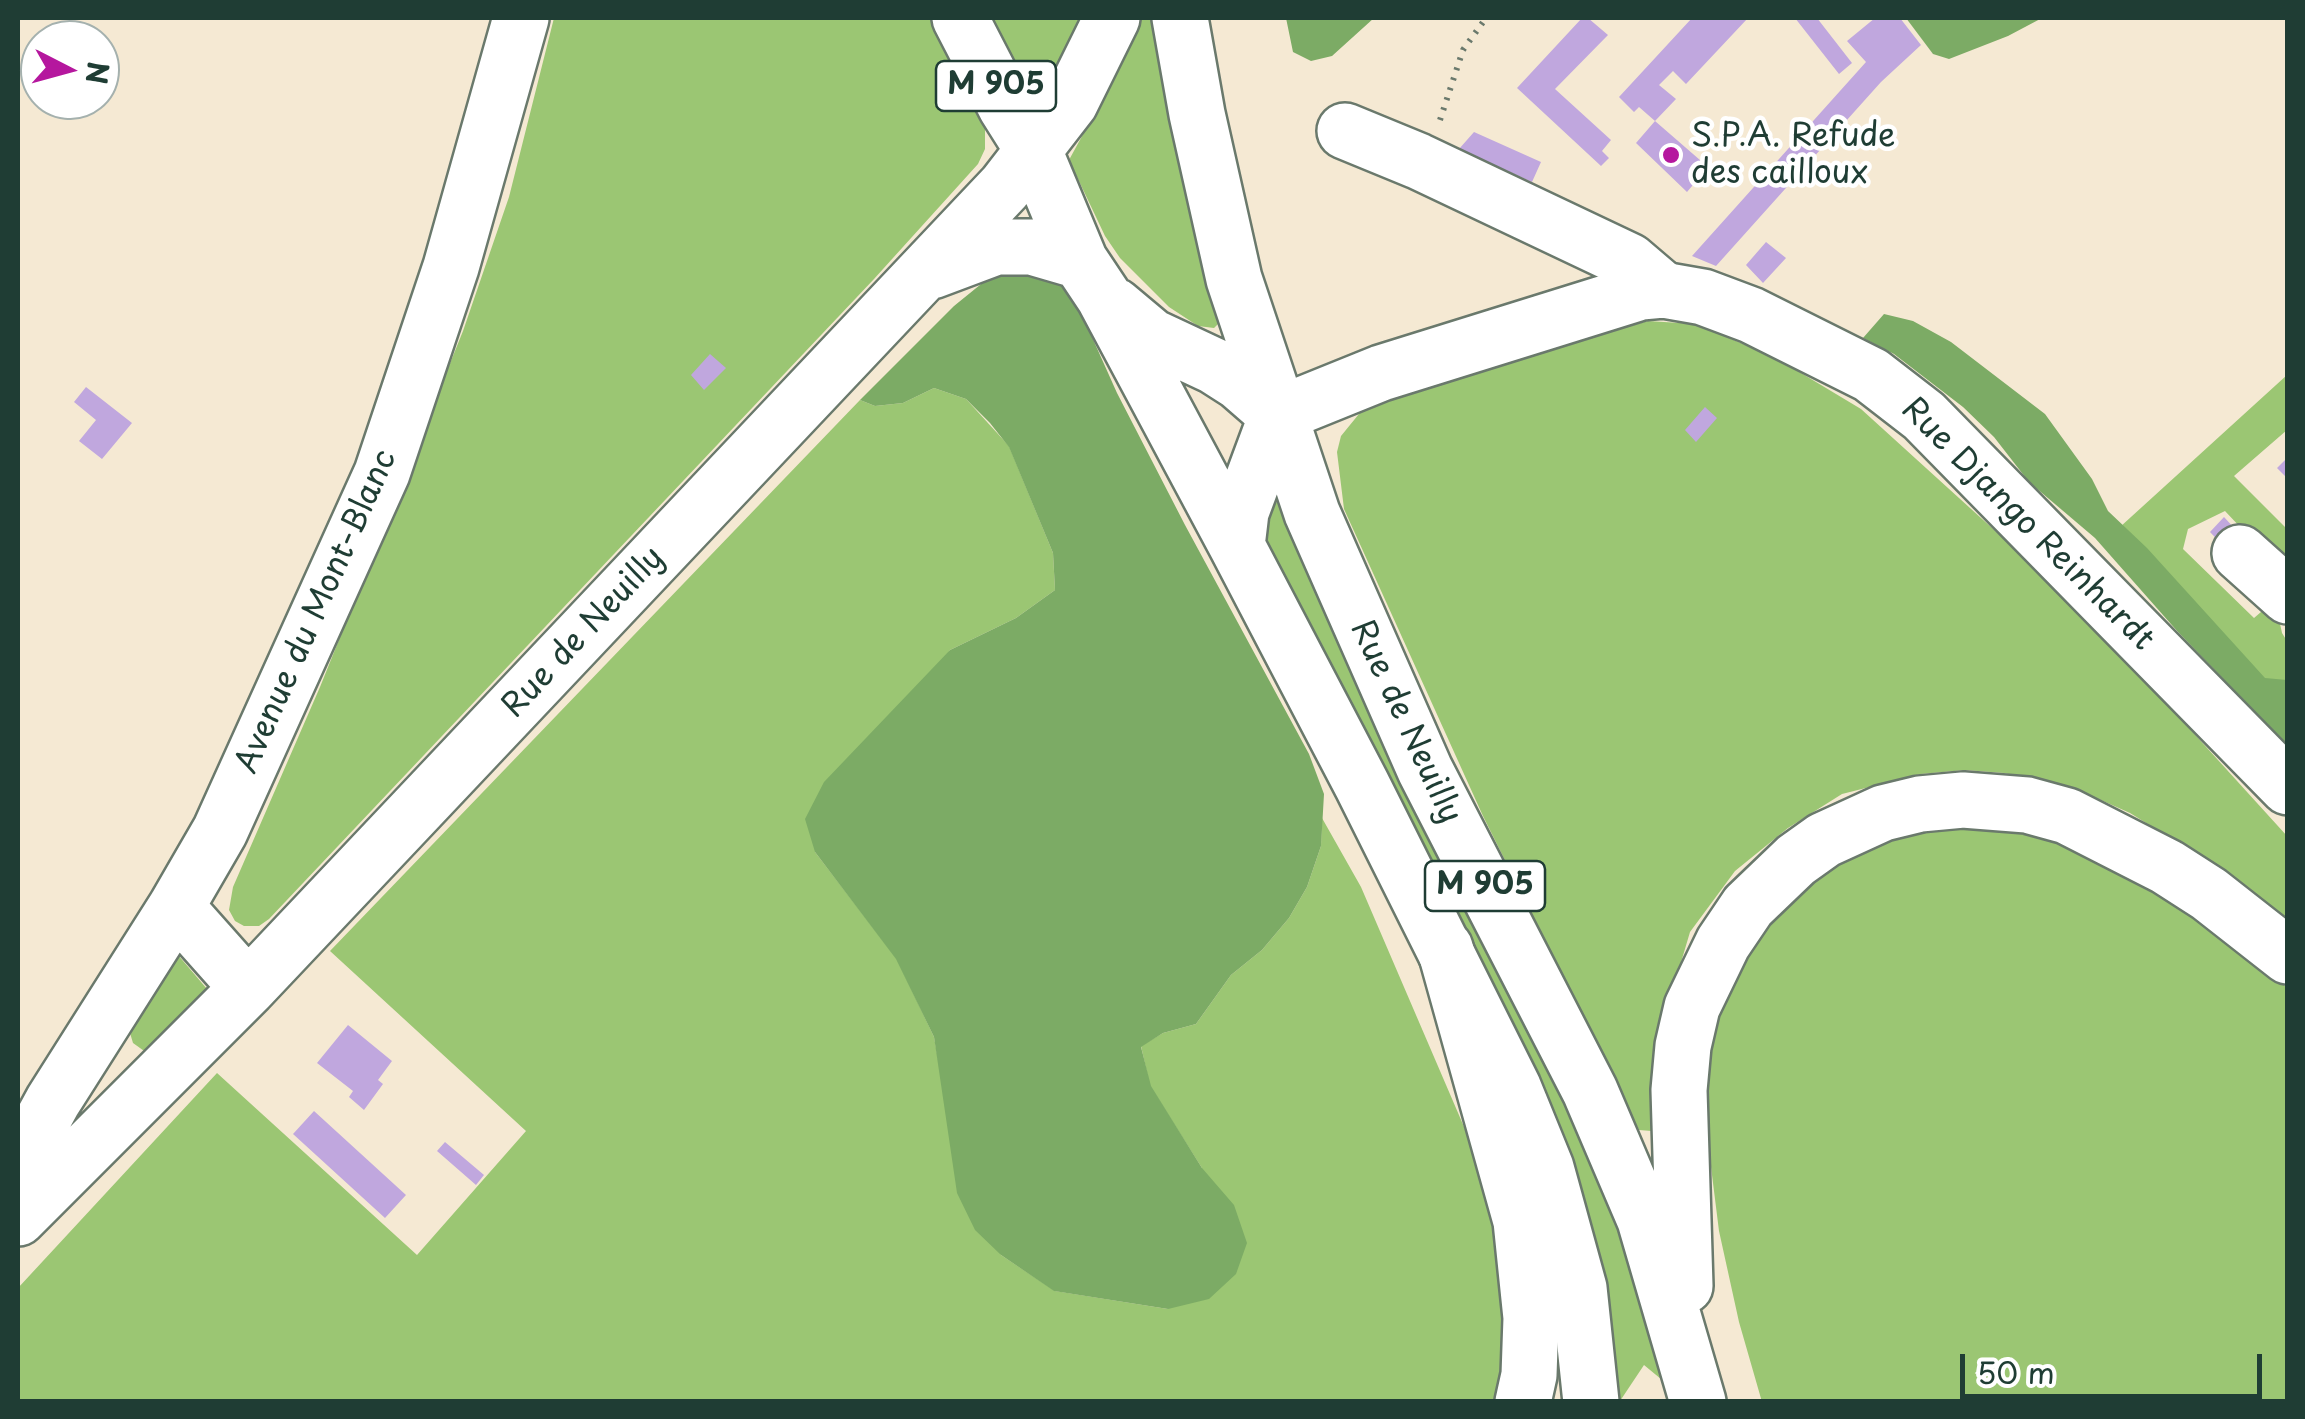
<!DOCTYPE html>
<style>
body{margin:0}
#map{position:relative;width:2305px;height:1419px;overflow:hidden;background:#f5e9d3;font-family:"Playpen Sans",sans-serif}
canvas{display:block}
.frame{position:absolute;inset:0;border:20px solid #1f3d34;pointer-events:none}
.north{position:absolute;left:20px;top:20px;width:100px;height:100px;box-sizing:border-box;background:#fff;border:2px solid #a5b1ae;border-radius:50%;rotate:96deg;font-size:28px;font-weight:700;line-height:40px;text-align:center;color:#1f3d34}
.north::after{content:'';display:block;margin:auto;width:35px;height:45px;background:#b5179e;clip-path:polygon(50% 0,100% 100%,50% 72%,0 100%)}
.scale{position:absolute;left:1960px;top:1354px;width:302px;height:45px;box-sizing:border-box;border:5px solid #1f3d34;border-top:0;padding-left:12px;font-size:30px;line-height:35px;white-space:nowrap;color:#1f3d34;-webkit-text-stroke:8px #fff;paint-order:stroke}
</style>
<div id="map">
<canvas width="2305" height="1419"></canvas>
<div class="frame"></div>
<div class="north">N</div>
<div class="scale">50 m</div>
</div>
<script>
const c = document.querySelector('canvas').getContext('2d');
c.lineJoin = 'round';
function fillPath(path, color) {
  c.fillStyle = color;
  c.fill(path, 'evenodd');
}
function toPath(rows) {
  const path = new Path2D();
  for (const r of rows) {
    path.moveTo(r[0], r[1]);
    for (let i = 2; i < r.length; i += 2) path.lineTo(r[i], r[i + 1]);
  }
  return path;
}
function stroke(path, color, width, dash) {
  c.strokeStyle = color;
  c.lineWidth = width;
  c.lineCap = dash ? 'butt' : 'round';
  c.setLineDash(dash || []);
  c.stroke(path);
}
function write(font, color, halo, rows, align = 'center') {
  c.font = font + ' "Playpen Sans",sans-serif';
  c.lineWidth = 9;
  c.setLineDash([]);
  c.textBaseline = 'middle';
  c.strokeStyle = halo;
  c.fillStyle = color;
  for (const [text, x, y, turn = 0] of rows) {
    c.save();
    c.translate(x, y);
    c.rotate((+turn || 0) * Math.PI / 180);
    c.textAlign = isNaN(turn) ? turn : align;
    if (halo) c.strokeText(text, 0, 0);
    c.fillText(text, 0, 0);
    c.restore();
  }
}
fillPath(toPath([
 [554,18,933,18,985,114,985,149,978,164,874,279,269,919,259,926,244,926,235,921,229,910,233,887,320,687,463,331,509,197],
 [988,18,1086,18,1046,94,1038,96,1025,89],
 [1139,18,1156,18,1220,322,1214,328,1198,326,1169,307,1120,258,1105,236,1069,160,1117,72],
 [1648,321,1696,324,1776,358,1861,409,2079,607,2287,836,2287,933,2193,852,2130,813,2076,789,2004,773,1965,770,1921,774,1842,794,1788,828,1735,871,1690,932,1666,1013,1652,1131,1639,1130,1483,816,1344,509,1337,452,1341,436,1363,409,1396,393],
 [2287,375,2287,430,2234,476,2287,529,2287,568,2275,564,2225,511,2188,529,2183,549,2254,618,2275,600,2282,633,2287,641,2287,714,2120,527],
 [934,388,966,399,1009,446,1053,553,1055,590,1016,618,950,650,815,852,897,959,934,1037,946,1103,1001,1255,1055,1291,1168,1309,1202,1168,1150,1086,1141,1046,1163,1033,1196,1024,1231,975,1262,950,1289,918,1307,887,1321,846,1322,818,1361,887,1483,1171,1505,1283,1503,1366,1495,1402,18,1401,18,1288,217,1073,417,1255,526,1131,330,951,860,400,875,406,903,403],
 [1280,500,1503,965,1634,1254,1667,1384,1644,1365,1620,1401,1615,1356,1589,1236,1260,531,1264,511],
 [1965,818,2074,840,2218,927,2287,988,2287,1401,1762,1402,1739,1322,1719,1231,1702,1095,1706,1059,1726,986,1756,932,1841,850],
 [178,955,213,996,147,1053,133,1043,130,1033]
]), '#9bc673');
fillPath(toPath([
 [1286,18,1374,18,1332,56,1311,61,1293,52],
 [1906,18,2042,18,2008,36,1949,59,1933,54],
 [1009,267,1063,285,1083,317,1117,393,1185,525,1309,754,1324,794,1321,846,1307,887,1289,918,1262,950,1231,975,1196,1024,1163,1033,1141,1047,1151,1086,1202,1168,1234,1205,1247,1243,1236,1274,1209,1299,1168,1309,1054,1291,1001,1255,975,1230,957,1193,934,1037,896,959,815,852,805,819,824,782,950,650,1016,618,1055,590,1053,553,1009,447,990,423,966,399,934,388,903,403,875,406,860,400,954,306,991,276],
 [1884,314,1913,321,1951,342,2045,414,2092,479,2108,511,2147,548,2265,678,2287,680,2287,745,2178,632,2095,538,2029,482,1994,437,1963,407,1894,354,1863,338]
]), '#7cab65');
fillPath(toPath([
 [1582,18,1588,18,1608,35,1555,89,1611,140,1602,151,1609,158,1601,166,1517,88],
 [1692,18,1748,18,1686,84,1673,71,1659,85,1676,99,1655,121,1639,107,1634,112,1619,97],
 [1795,18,1817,18,1852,63,1839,74],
 [1875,18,1900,18,1921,45,1881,82,1716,266,1692,256,1866,62,1847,41],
 [1655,121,1708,167,1687,192,1636,143],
 [1474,132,1541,162,1532,182,1459,149],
 [1766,242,1786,258,1763,283,1746,265],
 [710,354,726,368,704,390,691,375],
 [86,387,132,423,102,459,79,441,96,420,74,402],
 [1705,407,1717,418,1696,442,1685,430],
 [2288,457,2288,479,2277,468],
 [2224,517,2248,543,2233,556,2210,532],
 [348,1025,392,1061,378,1080,383,1084,364,1110,349,1097,353,1091,317,1063],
 [314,1111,406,1195,385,1218,293,1134],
 [445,1142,484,1175,476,1185,437,1151]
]), '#c0a7de');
const minor = toPath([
 [1345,131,1418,161,1629,261,1663,290],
 [2240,553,2288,596]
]);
const major = toPath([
 [960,18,1006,107,1035,153,1080,261,1104,297,1237,546,1362,785,1513,1087,1546,1168,1579,1288,1591,1402],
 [1180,18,1197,114,1234,279,1312,513,1425,770,1590,1091,1645,1220,1698,1402],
 [932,271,996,247,1032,247,1080,261],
 [1115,306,1152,337,1214,366,1239,382,1277,415],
 [1277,415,1381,373,1641,292,1663,290,1703,297,1751,315,1871,375,1924,416,2288,787],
 [1237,546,1241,512,1277,415],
 [176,907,248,988],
 [18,1165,53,1101,176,907,220,831,382,473,451,267,521,18],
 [18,1218,248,988,1005,187,1070,103,1112,18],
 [1685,1286,1679,1090,1683,1046,1692,1007,1723,943,1748,906,1796,860,1824,840,1883,813,1920,804,1963,800,2027,805,2067,816,2167,867,2209,894,2288,956]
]);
const highway = toPath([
 [1445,948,1521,1221,1531,1318,1529,1375,1523,1402]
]);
stroke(minor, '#6a796c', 60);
stroke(major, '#6a796c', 60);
stroke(highway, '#6a796c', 60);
stroke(toPath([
 [1440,120,1463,50,1486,18]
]), '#6a796c', 6, [2.5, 8]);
stroke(minor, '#fff', 55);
stroke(major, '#fff', 55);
stroke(highway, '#fff', 55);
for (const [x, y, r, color] of [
 [1671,155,10,"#b5179e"]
]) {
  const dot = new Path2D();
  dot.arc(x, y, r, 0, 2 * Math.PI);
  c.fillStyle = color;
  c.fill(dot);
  stroke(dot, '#fff', 4);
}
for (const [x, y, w] of [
 [996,86,120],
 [1485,886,120]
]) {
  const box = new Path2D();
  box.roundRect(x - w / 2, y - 25, w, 50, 8);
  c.fillStyle = '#fff';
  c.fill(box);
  stroke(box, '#1f3d34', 2.5);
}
write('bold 30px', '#1f3d34', null, [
 ["M 905",996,86],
 ["M 905",1485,886]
]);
write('32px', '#1f3d34', '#fff', [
 ["S.P.A. Refude",1691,137],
 ["des cailloux",1691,174]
], 'left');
write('32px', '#1f3d34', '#fff', [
 ["Rue Django Reinhardt",2027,525,45],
 ["Avenue du Mont-Blanc",317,612,-66],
 ["Rue de Neuilly",584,633,-47],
 ["Rue de Neuilly",1405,722,65]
]);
</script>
